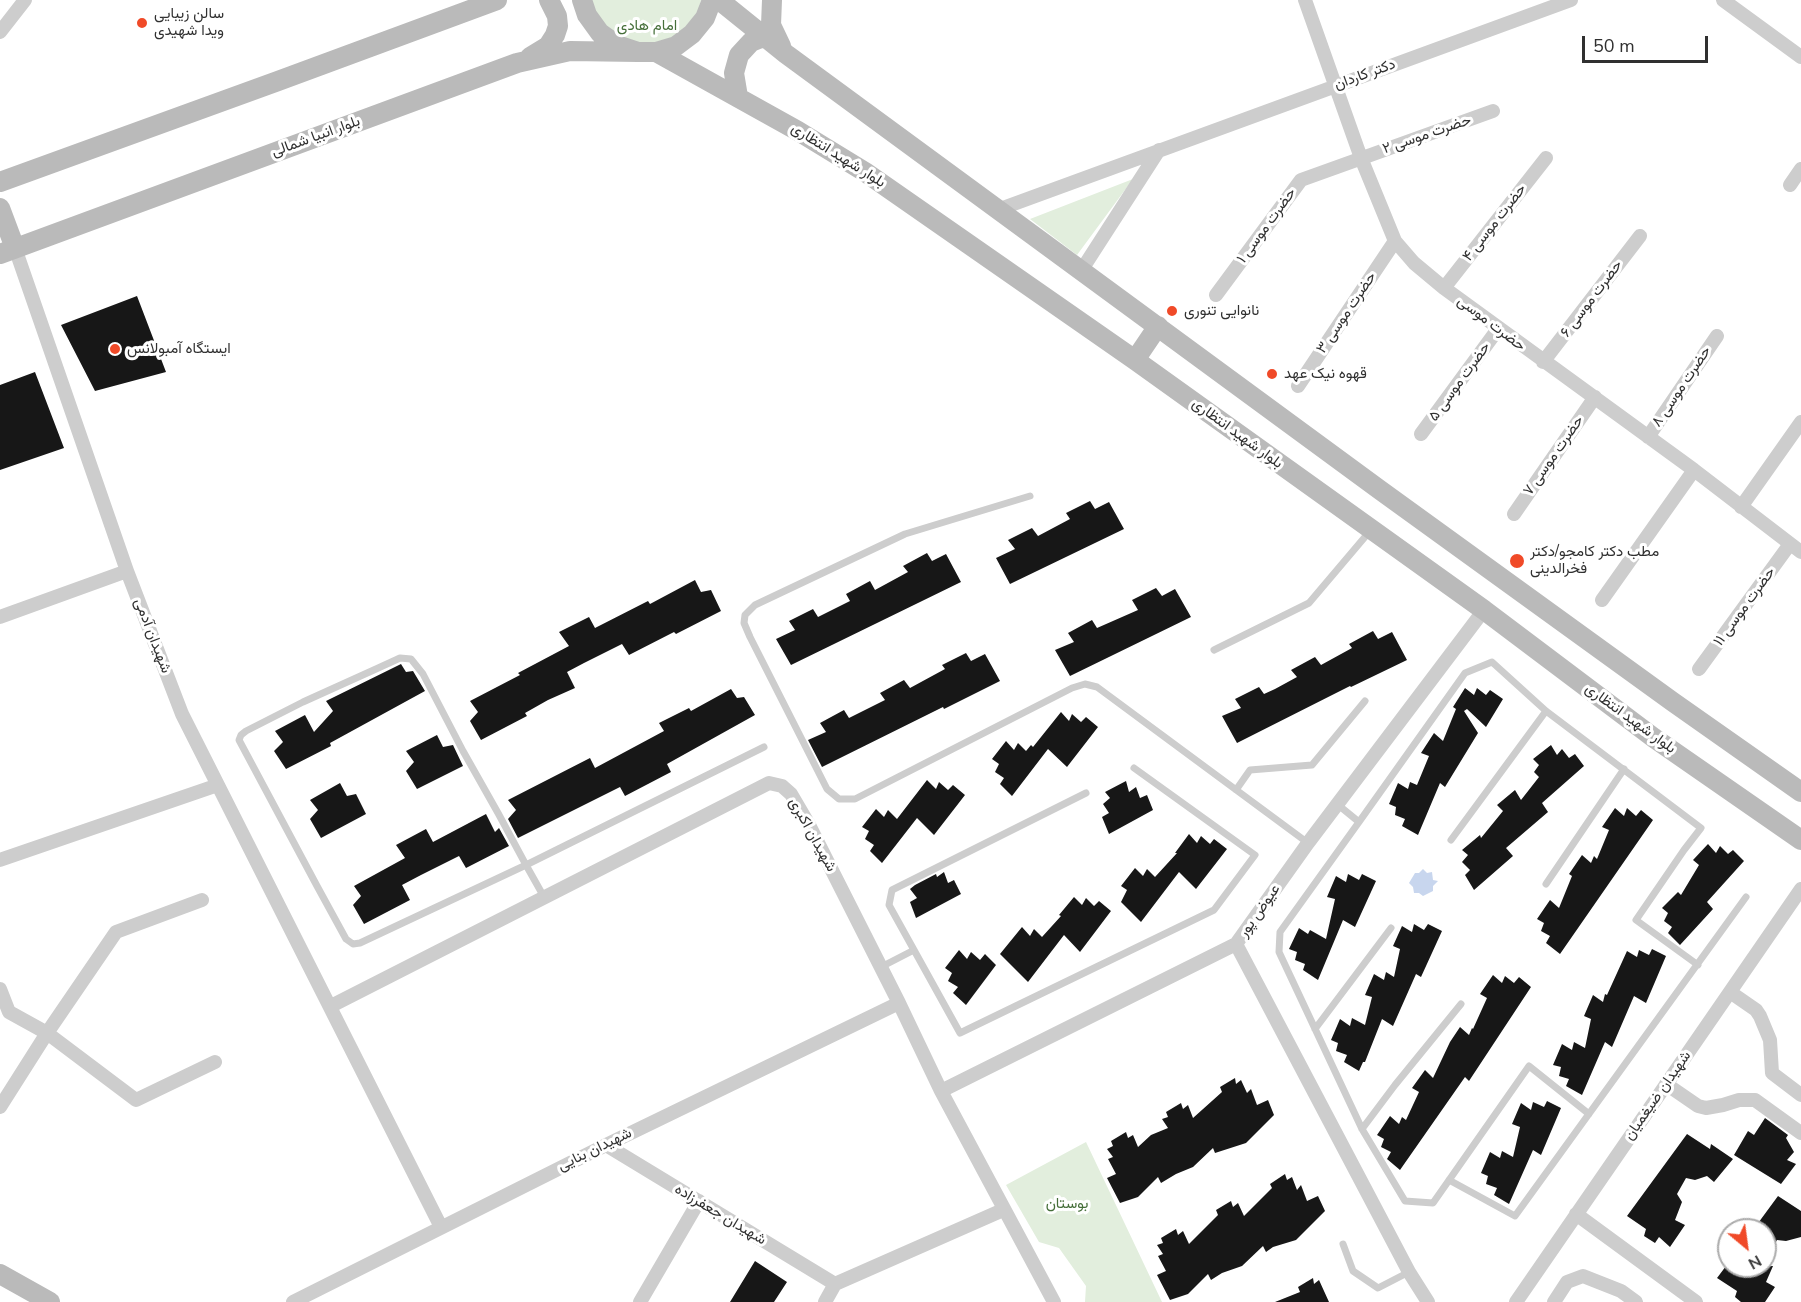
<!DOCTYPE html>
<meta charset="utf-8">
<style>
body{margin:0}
#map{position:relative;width:1801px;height:1302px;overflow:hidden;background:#fff;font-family:"Nunito Sans",sans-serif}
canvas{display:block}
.north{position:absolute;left:1717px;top:1218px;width:60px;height:60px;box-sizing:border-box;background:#fff;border:2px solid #acacac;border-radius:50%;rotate:151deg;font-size:16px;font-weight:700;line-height:24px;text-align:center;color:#303030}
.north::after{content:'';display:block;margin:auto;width:21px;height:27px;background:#f04a28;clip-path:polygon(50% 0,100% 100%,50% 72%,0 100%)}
.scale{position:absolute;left:1582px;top:36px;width:126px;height:27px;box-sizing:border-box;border:3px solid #303030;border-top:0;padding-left:8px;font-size:18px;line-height:21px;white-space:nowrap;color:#303030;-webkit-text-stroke:4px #fff;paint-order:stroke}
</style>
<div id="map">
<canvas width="1801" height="1302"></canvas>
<div class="north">N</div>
<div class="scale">50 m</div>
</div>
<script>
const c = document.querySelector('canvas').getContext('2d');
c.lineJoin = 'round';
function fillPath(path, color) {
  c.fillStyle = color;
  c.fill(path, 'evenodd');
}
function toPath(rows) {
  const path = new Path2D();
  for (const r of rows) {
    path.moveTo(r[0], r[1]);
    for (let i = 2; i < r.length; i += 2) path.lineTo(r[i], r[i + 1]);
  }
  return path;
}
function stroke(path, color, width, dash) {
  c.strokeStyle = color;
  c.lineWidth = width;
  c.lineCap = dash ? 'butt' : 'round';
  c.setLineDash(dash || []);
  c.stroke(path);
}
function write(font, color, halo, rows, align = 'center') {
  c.font = font + ' "Nunito Sans",Vazirmatn,sans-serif';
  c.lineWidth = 6;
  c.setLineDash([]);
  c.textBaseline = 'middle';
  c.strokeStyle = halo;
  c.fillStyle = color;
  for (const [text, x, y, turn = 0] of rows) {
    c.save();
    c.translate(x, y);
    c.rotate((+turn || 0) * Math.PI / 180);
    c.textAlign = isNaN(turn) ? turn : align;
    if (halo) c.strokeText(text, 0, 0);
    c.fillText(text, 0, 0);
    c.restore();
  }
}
fillPath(toPath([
 [592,0,701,0,692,34,656,52,600,33],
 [1133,179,1077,255,1030,219],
 [1086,1142,1162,1302,1085,1302,1086,1286,1059,1248,1039,1242,1006,1185]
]), '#e2eedd');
fillPath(toPath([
 [1423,869,1427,873,1432,872,1433,880,1438,881,1433,886,1433,891,1423,896,1419,893,1414,893,1413,887,1409,883,1415,873,1419,873]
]), '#c8d6ee');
fillPath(toPath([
 [137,296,166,372,95,391,61,325],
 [35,372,64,448,0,470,0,385],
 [1090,501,1095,509,1109,502,1124,529,1010,584,996,558,1015,549,1008,540,1032,528,1038,536,1070,519,1066,513],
 [927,553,932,561,946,554,961,582,791,665,776,639,795,630,789,621,813,609,818,617,850,601,846,594,870,581,875,590,908,572,903,566],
 [695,580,701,592,711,590,721,611,676,634,674,632,629,655,622,644,584,663,567,672,575,688,548,700,525,713,527,716,481,740,470,721,478,712,470,701,520,675,518,673,569,646,559,632,589,617,595,628,648,601,650,604],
 [1156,588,1162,596,1175,589,1191,617,1070,676,1055,650,1074,642,1068,633,1092,620,1097,628,1138,610,1132,600],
 [1373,631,1378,639,1392,632,1407,660,1351,687,1350,686,1237,743,1222,716,1241,708,1235,699,1259,687,1264,694,1275,689,1297,677,1291,670,1315,657,1321,665,1352,648,1349,644],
 [966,653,971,661,985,654,1000,681,944,709,943,707,822,767,808,740,826,732,820,723,844,710,849,718,885,700,880,693,904,680,910,688,945,669,942,665],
 [401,664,406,672,413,671,425,691,330,743,331,746,286,769,274,751,283,742,275,731,305,715,314,732,333,711,326,701],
 [1465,688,1474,695,1477,688,1486,695,1490,690,1503,699,1486,727,1467,709,1464,711,1478,733,1445,787,1440,783,1418,835,1402,826,1405,819,1395,815,1396,807,1389,804,1398,783,1408,789,1410,782,1417,785,1429,756,1421,753,1434,733,1443,741,1456,709,1453,707],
 [731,689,737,698,744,697,755,715,667,764,671,772,625,796,620,787,518,838,508,819,516,810,508,800,590,758,595,768,664,731,659,723,689,708,691,711],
 [1061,712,1069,721,1072,714,1081,722,1086,717,1098,727,1067,767,1048,749,1012,796,1000,784,1004,778,995,772,999,764,992,759,1006,741,1014,750,1018,743,1026,751,1031,745,1033,747],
 [437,735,443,747,453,745,463,766,417,789,406,771,414,762,406,751],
 [1551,745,1557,755,1562,749,1569,758,1575,754,1584,766,1542,803,1548,812,1506,848,1513,856,1474,890,1465,875,1470,870,1462,862,1468,855,1462,850,1480,835,1481,838,1503,811,1497,805,1515,790,1521,800,1539,777,1534,772,1539,765,1533,759],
 [927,780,936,789,939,782,948,790,953,785,965,795,934,835,917,818,882,863,870,851,874,845,865,839,869,831,862,827,876,809,884,817,888,810,897,819],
 [1126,781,1129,792,1136,787,1140,798,1147,795,1153,810,1109,834,1102,817,1109,813,1103,804,1110,798,1105,792],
 [340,783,347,796,356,794,366,814,321,838,310,819,318,810,310,800],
 [1615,808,1624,816,1627,808,1636,816,1641,810,1653,820,1560,954,1546,943,1550,936,1541,931,1544,923,1537,919,1550,900,1559,908,1572,876,1569,874,1582,855,1591,863,1594,856,1597,859,1609,830,1602,827],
 [486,814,495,832,499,828,509,846,466,868,459,856,421,875,402,885,410,900,364,924,353,905,361,896,354,886,405,858,396,845,426,829,433,842],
 [1189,834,1197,843,1201,836,1210,844,1214,839,1227,849,1196,889,1179,872,1141,922,1121,902,1127,890,1121,886,1135,868,1143,876,1147,869,1155,877,1177,853,1175,853],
 [1708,844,1716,853,1720,846,1728,854,1733,850,1744,861,1707,902,1713,909,1680,945,1668,933,1672,927,1664,921,1668,913,1662,908,1678,892,1681,895,1699,865,1693,860],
 [944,872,948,883,954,880,961,894,916,918,910,902,917,898,910,889,915,885,936,874,937,877],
 [1348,874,1359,880,1362,874,1376,881,1355,927,1343,920,1318,980,1303,970,1305,964,1295,960,1297,952,1289,949,1299,928,1308,934,1310,930,1326,939,1335,899,1327,897,1336,876,1346,882],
 [1074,897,1082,905,1086,898,1094,906,1099,901,1111,911,1080,952,1064,935,1028,982,1000,954,1022,927,1030,936,1034,929,1042,937,1061,916,1059,915],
 [1414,924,1424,930,1428,924,1442,931,1421,977,1416,974,1393,1026,1382,1019,1365,1062,1363,1062,1359,1071,1344,1062,1347,1055,1336,1051,1338,1043,1331,1040,1340,1019,1350,1026,1352,1018,1365,1025,1372,997,1365,995,1374,974,1384,980,1386,972,1394,977,1400,949,1393,946,1402,926,1412,932],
 [1652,949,1666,956,1646,1003,1634,996,1612,1047,1605,1042,1582,1095,1566,1086,1569,1079,1559,1076,1561,1067,1553,1065,1562,1044,1572,1050,1574,1042,1585,1048,1591,1019,1584,1016,1593,995,1603,1002,1605,994,1607,995,1627,951,1637,957,1639,950,1649,955],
 [959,950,967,959,971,952,980,960,985,954,996,965,966,1005,953,993,958,987,948,981,952,973,945,968],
 [1493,975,1502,983,1505,976,1514,983,1519,977,1531,987,1469,1081,1465,1077,1400,1170,1387,1159,1391,1152,1381,1147,1384,1139,1377,1135,1390,1116,1399,1124,1402,1117,1406,1120,1419,1092,1412,1088,1425,1070,1433,1078,1450,1042,1460,1027,1469,1035,1472,1028,1473,1029,1487,998,1480,994],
 [1235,1078,1236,1084,1241,1080,1247,1093,1251,1089,1257,1105,1268,1100,1274,1115,1246,1143,1215,1153,1213,1148,1193,1167,1176,1174,1161,1183,1158,1177,1138,1197,1120,1203,1107,1178,1116,1174,1108,1159,1113,1157,1107,1149,1113,1146,1111,1141,1126,1132,1128,1138,1133,1135,1138,1147,1151,1135,1168,1128,1162,1119,1168,1117,1166,1112,1181,1103,1183,1109,1188,1105,1193,1118,1222,1092,1220,1087],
 [1547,1101,1561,1108,1541,1155,1533,1150,1509,1204,1494,1195,1497,1188,1486,1184,1488,1176,1481,1173,1490,1152,1500,1158,1502,1151,1513,1157,1520,1127,1512,1124,1521,1103,1531,1110,1533,1102,1544,1107],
 [1765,1118,1788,1135,1786,1138,1794,1152,1787,1160,1796,1164,1781,1184,1734,1155,1748,1131,1754,1135],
 [1687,1134,1710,1149,1711,1144,1733,1159,1714,1182,1707,1176,1695,1180,1686,1178,1677,1194,1682,1202,1675,1220,1685,1225,1670,1247,1659,1237,1655,1243,1644,1236,1646,1229,1627,1216],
 [1285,1174,1287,1180,1292,1177,1297,1190,1301,1185,1307,1201,1318,1196,1325,1211,1296,1240,1273,1247,1266,1252,1263,1246,1242,1266,1222,1273,1211,1280,1208,1274,1188,1294,1170,1300,1157,1275,1166,1271,1158,1256,1163,1254,1157,1245,1163,1243,1161,1238,1176,1229,1178,1235,1183,1231,1189,1244,1218,1215,1216,1210,1231,1201,1233,1207,1238,1203,1244,1216,1272,1188,1270,1184],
 [1778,1196,1801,1211,1801,1237,1786,1241,1777,1240,1765,1260,1765,1230,1753,1230],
 [755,1261,787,1282,774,1302,730,1302],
 [1726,1266,1773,1266,1766,1282,1775,1287,1765,1302,1741,1302,1735,1297,1737,1291,1717,1278],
 [1313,1278,1314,1284,1319,1280,1329,1302,1275,1302,1300,1292,1298,1287]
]), '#171717');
stroke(toPath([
 [1030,496,905,534,755,605,745,615,744,623,750,637,827,789,839,799,855,799,1072,688,1085,684,1097,687,1308,843],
 [1214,650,1309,603,1370,531],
 [1236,790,1250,770,1312,765,1365,701],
 [1337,804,1359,822,1280,932,1279,952,1362,1129,1405,1201,1433,1203,1529,1066,1589,1114],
 [1359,822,1465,673,1492,662,1546,711,1701,828,1684,850,1636,920,1698,965],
 [1451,840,1546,711],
 [1546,884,1624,769],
 [544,897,526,865,498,813,463,751,423,674,411,659,400,658,376,669,303,702,246,731,241,735,239,740,317,886,346,939,353,944,360,943,526,865,764,747],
 [914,950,889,905,892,890,1086,793],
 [881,967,914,950,960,1033,1214,910,1255,855,1134,768],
 [1315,1029,1391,928],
 [1362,1129,1395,1085,1461,1004],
 [1449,1180,1515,1216,1746,897],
 [1343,1244,1353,1271,1378,1288,1409,1272]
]), '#cdcdcd', 7);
stroke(toPath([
 [1305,0,1361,158,1395,241,1414,263,1444,288,1694,470,1801,552],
 [1723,0,1801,57],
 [0,32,25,0],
 [1790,185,1801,169],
 [1000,209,1571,0],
 [15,248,127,571,182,714,441,1227],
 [1081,271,1159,150],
 [1444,288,1546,158],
 [1216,295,1301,180,1493,111],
 [1543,362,1640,236],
 [1298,386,1395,241],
 [1421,434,1498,329],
 [1648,437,1717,336],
 [1741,507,1801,422],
 [1514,514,1595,397],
 [1602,600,1694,470],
 [0,617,127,571],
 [1699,669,1790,544],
 [0,860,218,785],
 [1236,944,1409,1272,1428,1302],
 [0,989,9,1012,47,1033,136,1100,215,1062],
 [1730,992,1756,1010,1760,1016,1770,1040,1772,1073,1801,1095],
 [331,1006,769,783,782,786,791,794,808,823,899,1003,941,1091,1054,1302],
 [1666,1084,1698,1106,1706,1108,1723,1105,1739,1100,1755,1100,1801,1133],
 [941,1091,1236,944,1308,843,1484,610],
 [0,1107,47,1033,116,932,202,900],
 [606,1145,835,1284,1003,1210],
 [1576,1214,1696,1302],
 [293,1302,606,1145,899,1003],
 [640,1302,699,1201],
 [825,1302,835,1284],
 [1516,1302,1801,889],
 [1554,1302,1567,1282,1583,1276,1621,1291,1636,1302]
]), '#cdcdcd', 14);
stroke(toPath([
 [582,0,587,15,600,33,617,45,638,52,656,52,676,46,692,34,705,18,712,0],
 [719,0,786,54,1380,490,1673,702,1801,792],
 [772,0,771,25,781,46],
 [656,52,798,131,865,172,1135,360,1484,610,1654,738,1801,840],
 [530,57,548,46,555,35,558,26,557,16,549,0],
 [738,97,734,73,739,55,751,42,766,36],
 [0,182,278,81,497,0],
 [0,208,15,248],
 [0,254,517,63,570,51,638,52],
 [1135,360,1158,326],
 [0,1274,50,1302]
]), '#bababa', 20);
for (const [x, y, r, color] of [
 [142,23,6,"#f04a28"],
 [1172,311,6,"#f04a28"],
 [115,349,6,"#f04a28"],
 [1272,374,6,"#f04a28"],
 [1517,561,8,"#f04a28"]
]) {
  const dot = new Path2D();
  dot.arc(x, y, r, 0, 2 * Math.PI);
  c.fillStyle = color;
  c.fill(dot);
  stroke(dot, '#fff', 2);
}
write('15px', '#303030', '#fff', [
 ["سالن زیبایی",154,14],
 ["ویدا شهیدی",154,31],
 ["نانوایی تنوری",1184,311],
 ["ایستگاه آمبولانس",127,349],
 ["قهوه نیک عهد",1284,374],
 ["مطب دکتر کامجو/دکتر",1530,552],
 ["فخرالدینی",1530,569]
], 'left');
write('15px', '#466f3a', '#fff', [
 ["امام هادی",647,26],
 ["بوستان",1067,1204]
]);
write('15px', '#303030', '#fff', [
 ["دکتر کاردان",1365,75,-20],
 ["حضرت موسی ۲",1427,135,-19],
 ["بلوار انبیا شمالی",316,137,-20],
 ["بلوار شهید انتظاری",838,156,32],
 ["حضرت موسی ۴",1495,223,-52],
 ["حضرت موسی ۱",1267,226,-54],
 ["حضرت موسی ۶",1592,299,-53],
 ["حضرت موسی ۳",1347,313,-56],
 ["حضرت موسی",1491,324,37],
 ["حضرت موسی ۵",1460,382,-54],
 ["حضرت موسی ۸",1682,387,-56],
 ["بلوار شهید انتظاری",1237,434,36],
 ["حضرت موسی ۷",1554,456,-55],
 ["حضرت موسی ۱۱",1745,607,-54],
 ["شهیدان آدمی",152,636,69],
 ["بلوار شهید انتظاری",1630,719,36],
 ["شهیدان اکبری",812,835,61],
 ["عیوض پور",1260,911,-55],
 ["شهیدان ضیغمیان",1658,1096,-55],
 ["شهیدان بنایی",595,1150,-26],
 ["شهیدان جعفرزاده",720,1215,31]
]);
</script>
